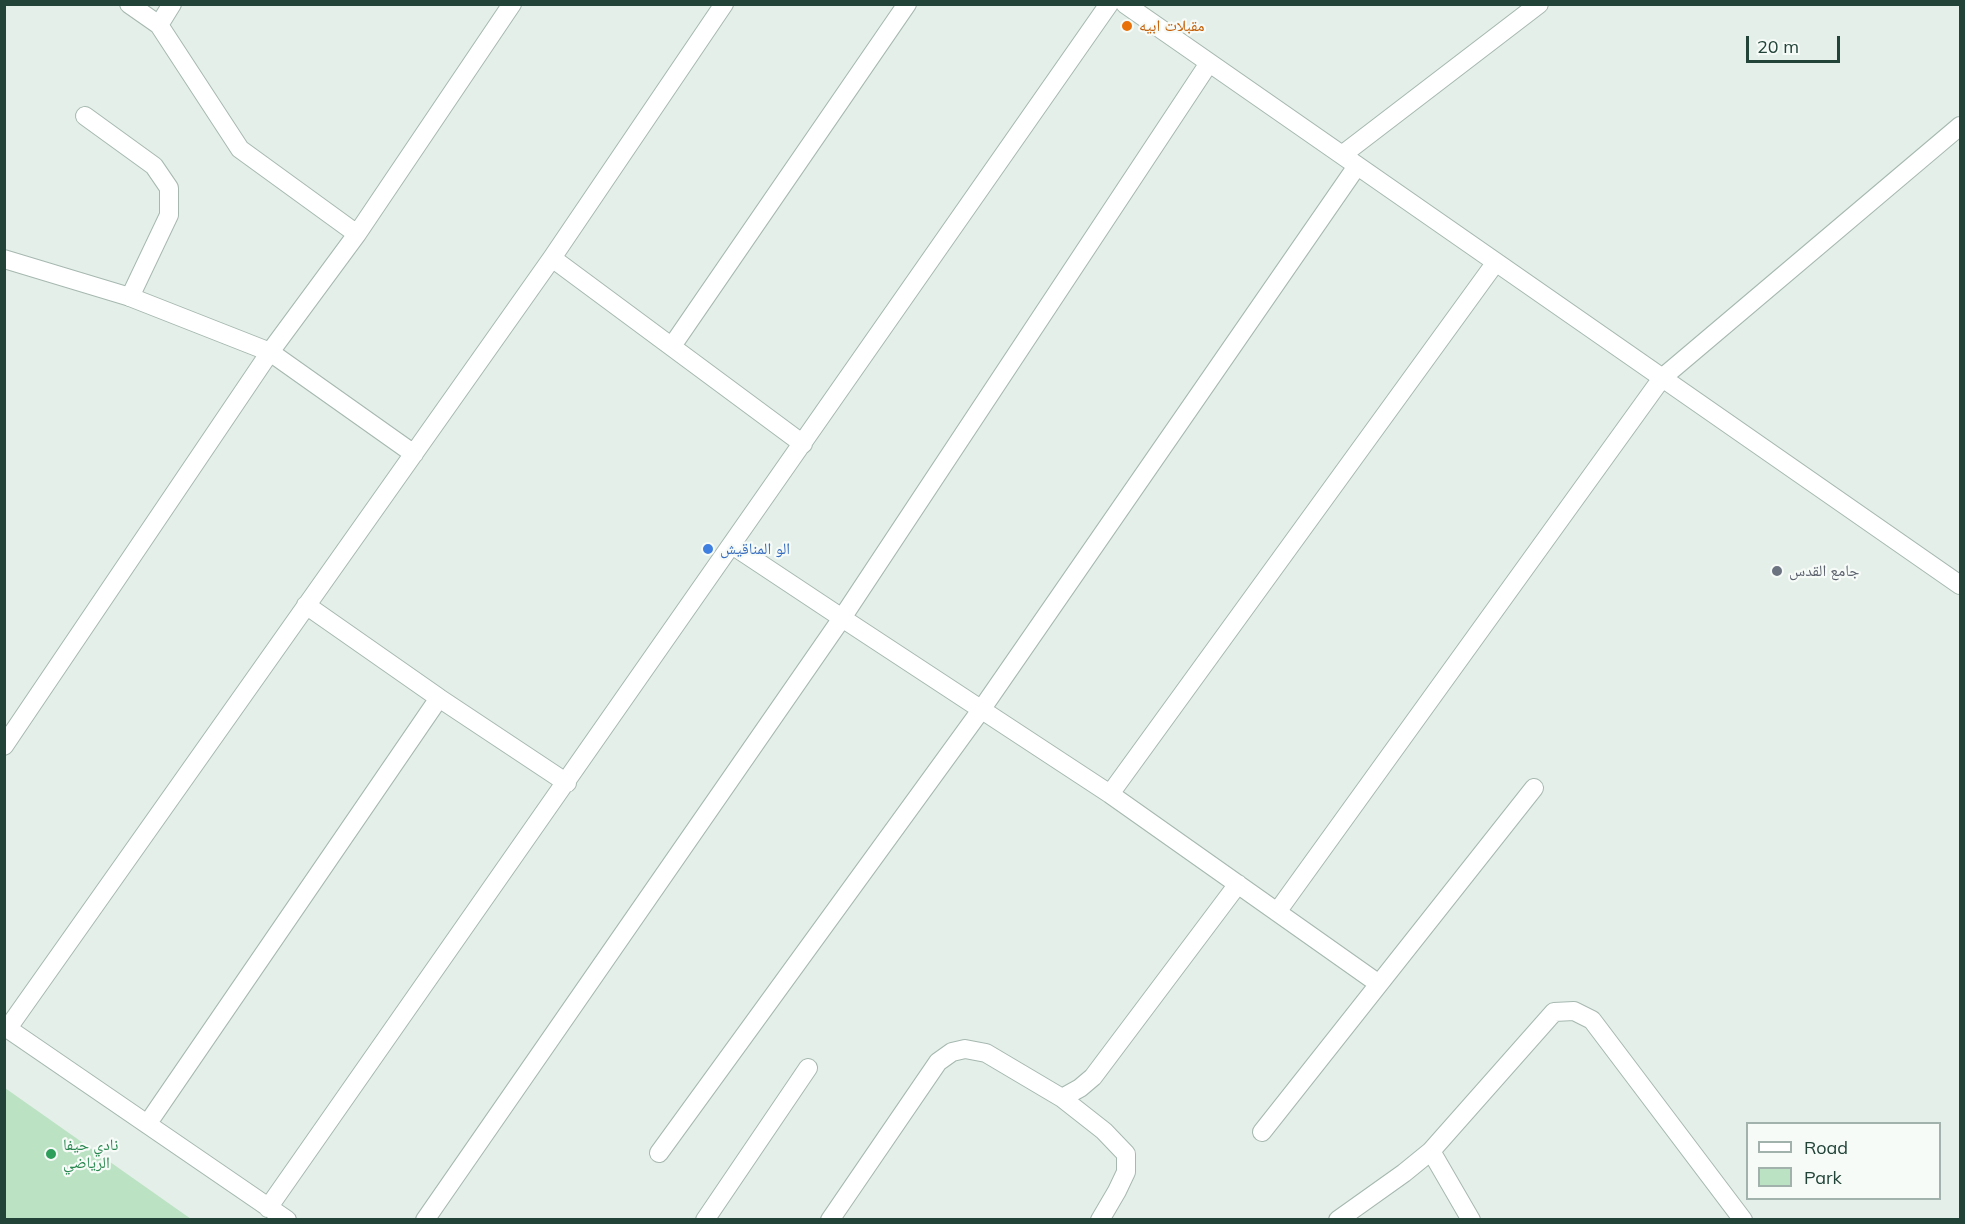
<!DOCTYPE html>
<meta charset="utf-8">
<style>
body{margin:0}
#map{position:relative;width:1965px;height:1224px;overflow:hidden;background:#e4efe9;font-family:Mulish,sans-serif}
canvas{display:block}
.frame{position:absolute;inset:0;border:6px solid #214338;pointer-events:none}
.legend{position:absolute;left:1746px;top:1122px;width:195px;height:78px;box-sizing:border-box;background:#f6fbf8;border:2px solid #a1b1ab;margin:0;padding:8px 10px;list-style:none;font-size:18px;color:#214338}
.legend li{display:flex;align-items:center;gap:12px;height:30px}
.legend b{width:30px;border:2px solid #a1b1ab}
.scale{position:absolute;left:1746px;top:36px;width:94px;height:27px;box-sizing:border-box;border:3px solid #214338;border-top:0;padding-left:8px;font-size:18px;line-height:21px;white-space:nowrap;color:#214338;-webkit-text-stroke:4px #f6fbf8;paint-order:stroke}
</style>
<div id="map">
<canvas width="1965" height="1224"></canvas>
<div class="frame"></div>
<ul class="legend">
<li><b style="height:8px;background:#fff"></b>Road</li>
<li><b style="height:16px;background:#bbe2c3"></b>Park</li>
</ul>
<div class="scale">20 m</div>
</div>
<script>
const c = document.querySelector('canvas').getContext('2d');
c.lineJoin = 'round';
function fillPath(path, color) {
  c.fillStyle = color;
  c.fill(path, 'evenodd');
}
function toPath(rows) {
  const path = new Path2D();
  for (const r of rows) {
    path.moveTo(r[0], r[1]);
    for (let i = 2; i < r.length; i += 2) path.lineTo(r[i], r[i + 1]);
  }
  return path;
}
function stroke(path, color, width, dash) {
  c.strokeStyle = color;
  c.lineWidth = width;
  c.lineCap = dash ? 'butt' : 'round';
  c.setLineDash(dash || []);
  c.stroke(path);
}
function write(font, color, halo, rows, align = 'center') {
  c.font = font + ' Mulish,"Noto Naskh Arabic",sans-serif';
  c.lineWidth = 4.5;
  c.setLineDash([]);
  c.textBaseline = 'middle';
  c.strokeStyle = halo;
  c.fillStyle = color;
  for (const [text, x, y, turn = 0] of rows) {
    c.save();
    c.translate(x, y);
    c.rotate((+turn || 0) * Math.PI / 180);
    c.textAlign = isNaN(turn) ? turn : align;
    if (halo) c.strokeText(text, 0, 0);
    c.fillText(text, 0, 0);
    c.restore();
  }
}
fillPath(toPath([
 [5,1088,191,1219,5,1219]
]), '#bbe2c3');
const lane = toPath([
 [85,116,154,166,169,188,169,215,130,297]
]);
const street = toPath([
 [129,4,159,25,240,149,357,234],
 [1125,4,1960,585],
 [159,25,172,4],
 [1342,155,1539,4],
 [552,258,803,444],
 [4,259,130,297,270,352,414,454],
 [672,346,907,4],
 [732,545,842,618,1110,794,1379,984],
 [306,605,439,698,567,783],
 [4,746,270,352,357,234,512,4],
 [1110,794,1496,262],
 [1277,912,1662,378,1960,126],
 [4,1026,287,1220],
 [8,1028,552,258,724,4],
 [1062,1098,1104,1131,1126,1154,1126,1172,1117,1191,1100,1220],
 [148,1123,439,698],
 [1262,1132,1534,788],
 [1431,1151,1471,1220],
 [659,1153,981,710,1357,166],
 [268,1208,1109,4],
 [425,1220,842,618,1209,63],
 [705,1220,808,1068],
 [830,1220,938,1062,952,1052,965,1049,986,1053,1062,1098,1080,1088,1093,1077,1238,884],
 [1338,1220,1404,1173,1431,1151,1554,1012,1574,1011,1592,1020,1743,1220]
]);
stroke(lane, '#a6b8b0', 20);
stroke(street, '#a6b8b0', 20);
stroke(lane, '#fff', 18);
stroke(street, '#fff', 18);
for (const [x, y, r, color] of [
 [1127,26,6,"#e8710a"],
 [708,549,6,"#3f7fe0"],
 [1777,571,6,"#6b7280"],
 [51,1154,6,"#2e9e5b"]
]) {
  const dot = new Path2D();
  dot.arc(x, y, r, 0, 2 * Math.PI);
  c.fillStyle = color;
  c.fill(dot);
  stroke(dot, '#f6fbf8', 2);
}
write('16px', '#c56008', '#f6fbf8', [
 ["مقبلات ابيه",1139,26]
], 'left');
write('16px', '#366cbe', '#f6fbf8', [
 ["الو المناقيش",720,549]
], 'left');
write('16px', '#5b616d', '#f6fbf8', [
 ["جامع القدس",1789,571]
], 'left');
write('16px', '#27864d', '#f6fbf8', [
 ["نادي حيفا",63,1145],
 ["الرياضي",63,1163]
], 'left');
</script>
